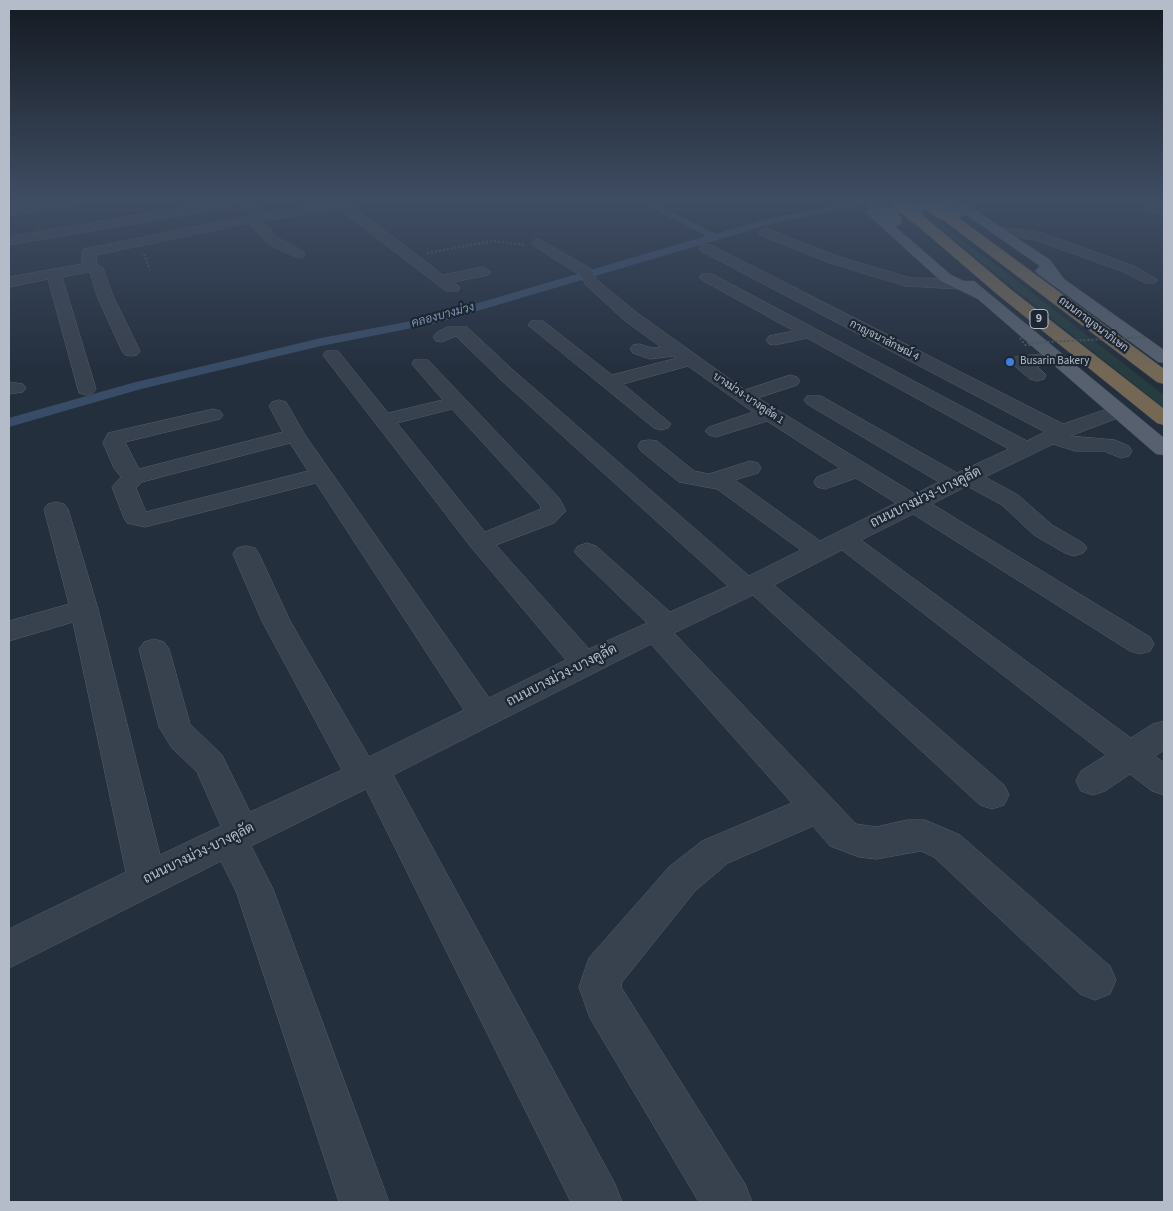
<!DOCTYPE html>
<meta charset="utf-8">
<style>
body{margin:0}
#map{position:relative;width:1173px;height:1211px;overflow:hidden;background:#242f3e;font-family:"Source Sans 3",sans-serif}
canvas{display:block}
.frame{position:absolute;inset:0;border:10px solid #b4bcc9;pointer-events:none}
</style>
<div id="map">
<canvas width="1173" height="1211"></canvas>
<div class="frame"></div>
</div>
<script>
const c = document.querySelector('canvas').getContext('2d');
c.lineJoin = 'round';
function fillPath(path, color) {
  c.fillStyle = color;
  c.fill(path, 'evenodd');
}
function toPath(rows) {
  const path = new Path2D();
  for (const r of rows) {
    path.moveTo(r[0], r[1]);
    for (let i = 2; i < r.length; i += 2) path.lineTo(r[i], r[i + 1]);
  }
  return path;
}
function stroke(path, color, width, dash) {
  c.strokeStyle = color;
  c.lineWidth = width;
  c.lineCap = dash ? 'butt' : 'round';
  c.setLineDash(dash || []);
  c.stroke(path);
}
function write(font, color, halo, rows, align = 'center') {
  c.font = font + ' "Source Sans 3",Sarabun,sans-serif';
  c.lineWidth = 4.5;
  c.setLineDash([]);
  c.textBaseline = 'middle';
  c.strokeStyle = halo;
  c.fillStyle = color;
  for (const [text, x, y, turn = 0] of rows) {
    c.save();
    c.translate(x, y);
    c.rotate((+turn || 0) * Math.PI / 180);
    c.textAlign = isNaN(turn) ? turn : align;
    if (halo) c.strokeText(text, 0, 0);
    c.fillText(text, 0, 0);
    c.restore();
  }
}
fillPath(toPath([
 [925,214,1000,268,1164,395,1164,408,983,264]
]), '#263c3f');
fillPath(toPath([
 [638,201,650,201,716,234,766,219,861,201,880,201,768,225,433,324,321,346,141,389,9,427,9,418,132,383,321,338,427,318,706,236,638,201]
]), '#394c67');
const minor = toPath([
 [53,201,82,201,76,205,9,216,9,208,53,201],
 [216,201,229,201,230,203,220,209,9,245,9,237,216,201],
 [238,201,252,201,265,213,343,202,350,204,443,275,483,267,491,272,488,275,454,282,460,288,458,291,446,291,339,209,262,221,278,238,303,251,305,254,303,257,298,258,268,244,249,223,96,255,97,264,103,268,113,296,140,351,137,355,131,356,125,355,122,351,97,296,90,272,62,277,96,389,93,393,86,395,79,393,48,279,9,287,9,277,82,264,82,252,84,249,252,215,238,201],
 [1164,204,1164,212,1150,214,1144,210,1145,207,1164,204],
 [1000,227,1042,233,1134,266,1158,280,1155,283,1145,283,1124,272,1035,240,995,234,993,231,995,228,1000,227],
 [765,228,840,257,911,278,960,279,968,284,960,289,905,286,830,263,760,235,758,232,765,228],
 [539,239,591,269,597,280,636,312,745,390,790,375,797,377,800,381,797,385,758,398,915,494,939,482,807,404,804,400,807,396,821,396,957,473,1009,449,807,338,775,345,769,344,766,340,769,336,794,331,702,280,699,277,702,274,712,274,1027,441,1045,432,701,251,699,248,701,245,711,245,1063,424,1119,405,1126,407,1129,411,1126,415,1070,436,1115,440,1129,446,1132,451,1129,456,1121,458,1104,451,1075,451,1053,444,985,477,1018,495,1052,525,1083,543,1087,548,1083,553,1074,556,1065,553,1034,535,1002,505,967,486,932,504,1150,637,1154,644,1150,651,1140,654,1130,651,913,514,861,540,1131,738,1153,724,1164,721,1164,750,1155,756,1164,763,1164,795,1152,791,1130,774,1105,791,1093,795,1081,791,1076,781,1081,771,1106,755,842,550,774,585,1004,785,1009,795,1004,805,992,809,980,805,753,595,674,633,856,824,876,827,907,820,925,820,960,835,1110,966,1116,980,1110,994,1095,1000,1080,994,934,857,921,851,876,859,859,857,830,846,813,826,728,863,695,891,622,982,621,987,745,1184,752,1202,699,1202,590,1018,579,987,589,958,669,867,702,841,792,803,651,644,393,775,615,1184,622,1202,571,1202,366,789,251,846,273,889,389,1202,339,1202,236,891,221,861,9,968,9,929,126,872,73,622,9,641,9,621,69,604,44,509,48,504,56,502,64,504,68,509,98,609,160,855,221,826,197,772,172,748,159,727,139,649,144,642,154,639,164,642,169,649,190,724,222,755,250,812,342,770,262,621,233,554,237,548,246,546,255,548,259,554,290,621,369,757,464,710,316,483,145,527,127,523,124,518,112,487,121,477,114,468,103,443,108,433,213,409,220,411,223,415,220,419,125,442,139,469,283,432,269,406,272,402,279,400,286,402,305,435,489,698,566,660,471,547,326,359,323,355,326,351,338,351,388,413,443,400,412,364,414,360,428,360,559,498,566,511,554,523,496,545,589,649,647,623,578,556,574,551,578,546,587,543,596,546,670,612,728,586,499,378,456,336,442,342,436,341,433,337,436,333,447,327,467,327,513,370,749,576,801,550,717,489,679,482,641,451,638,446,641,441,649,440,657,441,694,471,709,474,750,461,758,463,761,468,758,473,735,480,820,541,896,503,856,478,825,489,817,487,814,482,817,477,840,468,767,421,716,437,709,435,705,431,709,427,753,412,688,366,623,384,671,424,668,428,661,430,654,428,528,325,531,321,543,321,612,375,677,358,674,356,650,359,633,353,630,349,633,345,639,344,652,348,661,347,624,320,586,285,580,275,534,246,532,243,534,240,539,239],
 [452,409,540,505,541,509,485,532,397,423,452,409],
 [290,443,308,471,146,512,136,488,142,482,290,443],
 [1057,353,1063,355,1066,359,1063,363,1037,366,1046,375,1044,379,1037,381,1030,379,1010,362,1012,358,1019,356,1057,353],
 [9,382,23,384,26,388,23,392,9,394,9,382]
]);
const major = toPath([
 [940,201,962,201,1050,260,1064,279,1164,350,1164,363,1158,362,1038,274,1035,271,1040,266,955,207,882,215,951,275,964,281,974,281,1164,438,1164,455,1156,454,978,299,941,281,865,212,871,208,940,201]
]);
const highway = toPath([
 [943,209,948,210,1164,369,1164,384,1157,382,938,216,937,213,943,209],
 [916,213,921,214,1009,288,1164,409,1164,425,1157,423,997,294,911,220,909,217,911,214,916,213]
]);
stroke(minor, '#565f6c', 1);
stroke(major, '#414a57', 1);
stroke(highway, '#434c59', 1);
stroke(toPath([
 [427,253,493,241,525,245],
 [144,254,150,270]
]), '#44595c', 2, [2, 2]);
fillPath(minor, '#38414e');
fillPath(major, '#56606e');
fillPath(highway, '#746855');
const majorBridge = toPath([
 [873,201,895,220],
 [948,201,959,210]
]);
const highwayBridge = toPath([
 [898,201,916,217],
 [926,201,943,213]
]);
stroke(majorBridge, '#414a57', 14, []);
stroke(highwayBridge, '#434c59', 14, []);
stroke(toPath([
 [1020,338,1025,345,1030,345,1028,343,1147,337]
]), '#44595c', 2, [2, 2]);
stroke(majorBridge, '#56606e', 14);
stroke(highwayBridge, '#746855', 14);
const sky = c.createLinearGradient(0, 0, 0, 371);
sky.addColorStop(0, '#141a22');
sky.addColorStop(0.54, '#3f4d63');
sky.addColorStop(1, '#3f4d6300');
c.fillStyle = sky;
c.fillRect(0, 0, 1173, 371);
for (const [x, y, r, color] of [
 [1010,362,5,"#3f7fe0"]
]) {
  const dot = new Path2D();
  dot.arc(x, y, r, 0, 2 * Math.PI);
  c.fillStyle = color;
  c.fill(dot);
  stroke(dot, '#1d2633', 2);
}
write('11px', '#b4bcc9', '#1d2633', [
 ["ถนนกาญจนาภิเษก",1093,325,37],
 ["กาญจนาลักษณ์ 4",884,341,27],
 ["บางม่วง-บางคูลัด 1",748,399,34]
]);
write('11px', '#b4bcc9', '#1d2633', [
 ["Busarin Bakery",1020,362]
], 'left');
write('italic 12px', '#7c92b1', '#1d2633', [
 ["คลองบางม่วง",443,316,-15]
]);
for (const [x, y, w] of [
 [1039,319,18]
]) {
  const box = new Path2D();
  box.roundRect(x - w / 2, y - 9.5, w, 19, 4);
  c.fillStyle = '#1d2633';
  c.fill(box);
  stroke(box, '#b4bcc9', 1);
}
write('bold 12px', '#b4bcc9', null, [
 ["9",1039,319]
]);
write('14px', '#b4bcc9', '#1d2633', [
 ["ถนนบางม่วง-บางคูลัด",926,498,-26],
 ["ถนนบางม่วง-บางคูลัด",562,676,-27],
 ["ถนนบางม่วง-บางคูลัด",199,854,-26]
]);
</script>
